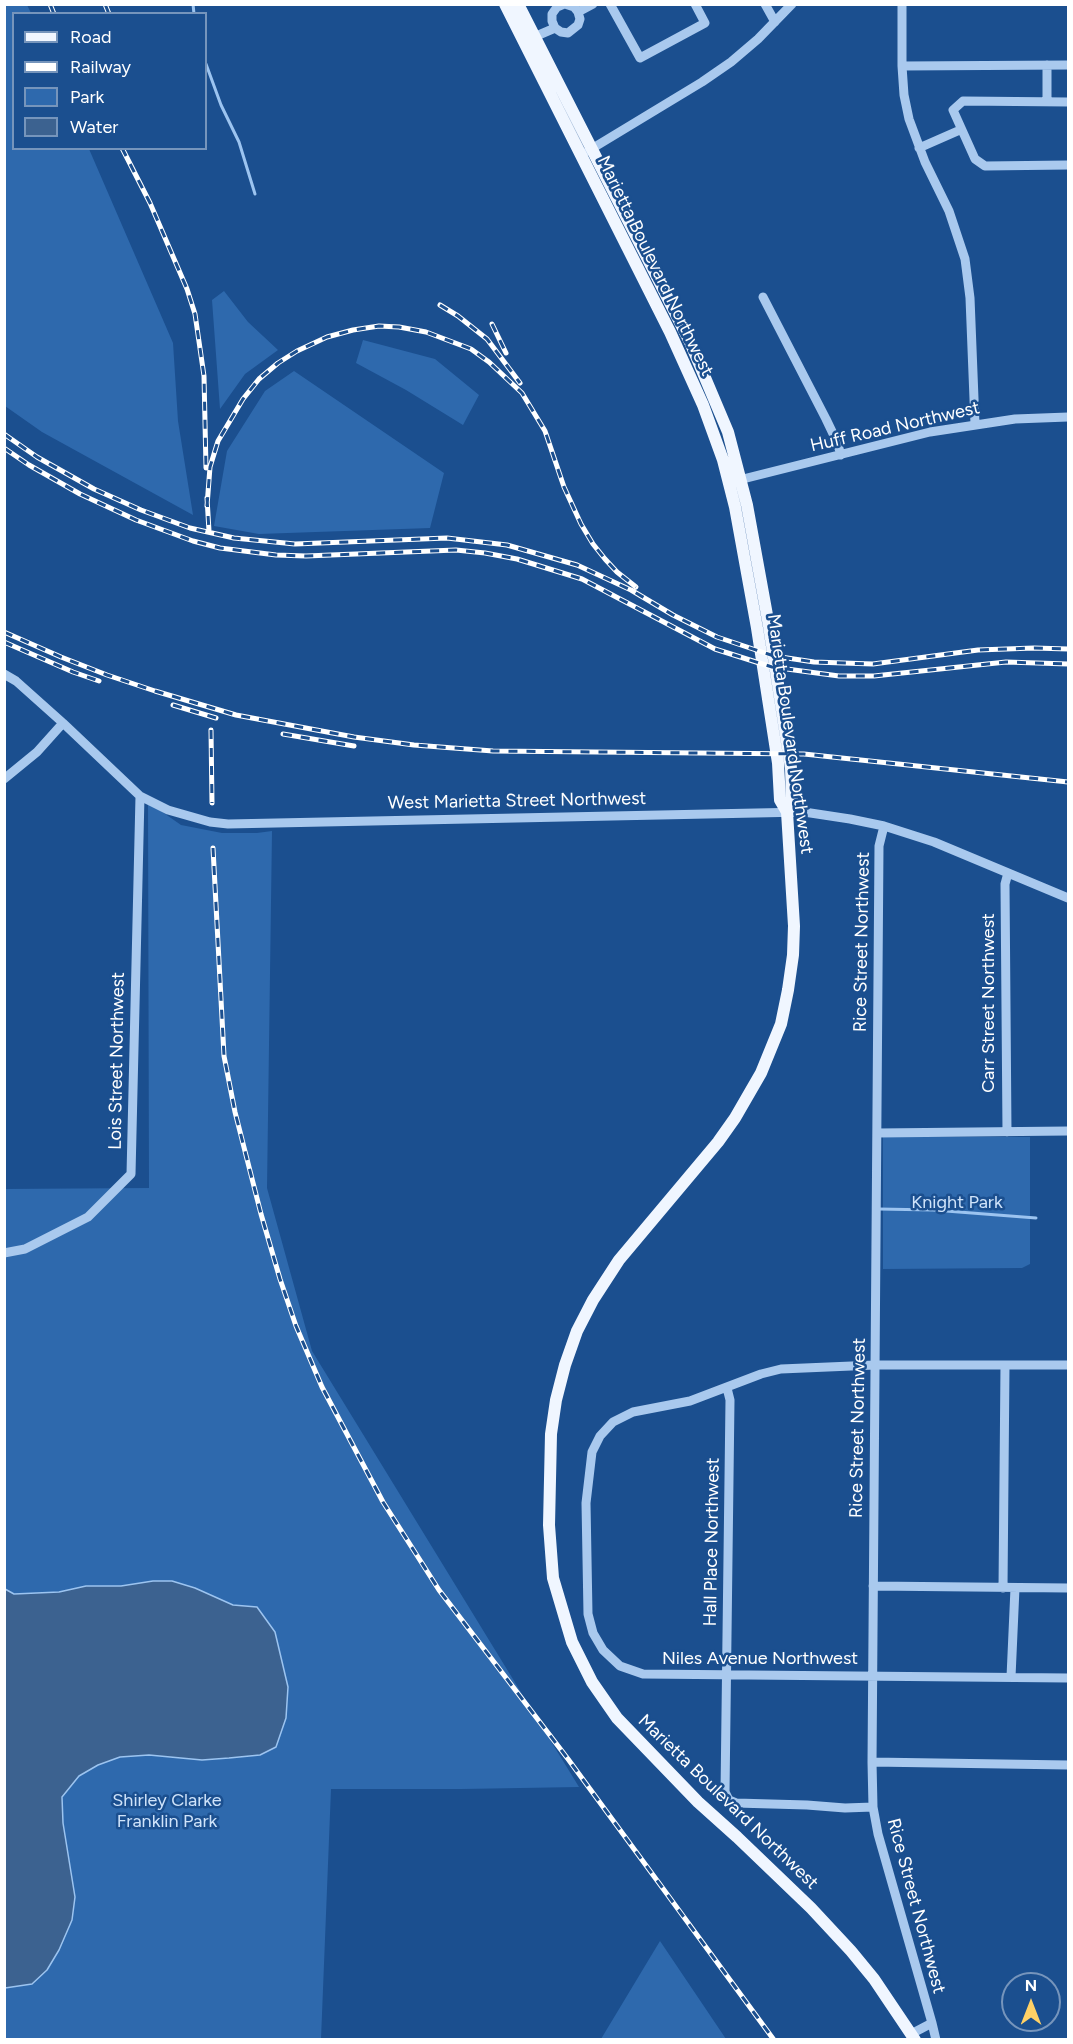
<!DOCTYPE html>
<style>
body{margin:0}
#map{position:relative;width:1073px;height:2044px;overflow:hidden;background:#1b4f8f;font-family:Figtree,sans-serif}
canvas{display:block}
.frame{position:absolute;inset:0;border:6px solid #fff;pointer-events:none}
.legend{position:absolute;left:12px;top:12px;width:195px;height:138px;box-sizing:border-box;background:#1b4f8f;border:2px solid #7695bc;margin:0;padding:8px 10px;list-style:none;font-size:18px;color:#fff}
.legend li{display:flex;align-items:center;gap:12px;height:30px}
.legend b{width:30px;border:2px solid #7695bc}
.north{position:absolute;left:1001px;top:1972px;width:60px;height:60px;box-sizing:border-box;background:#1b4f8f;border:2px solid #7695bc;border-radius:50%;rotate:0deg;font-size:16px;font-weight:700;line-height:24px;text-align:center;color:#fff}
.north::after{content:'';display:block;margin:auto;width:21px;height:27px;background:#ffd166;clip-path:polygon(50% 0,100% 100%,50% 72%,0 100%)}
</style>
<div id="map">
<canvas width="1073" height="2044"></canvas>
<div class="frame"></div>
<ul class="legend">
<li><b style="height:8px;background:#f0f6ff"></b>Road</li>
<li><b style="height:8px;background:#fff"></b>Railway</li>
<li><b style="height:16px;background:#2e69ad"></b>Park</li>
<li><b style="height:16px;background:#3c6290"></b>Water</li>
</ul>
<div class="north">N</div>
</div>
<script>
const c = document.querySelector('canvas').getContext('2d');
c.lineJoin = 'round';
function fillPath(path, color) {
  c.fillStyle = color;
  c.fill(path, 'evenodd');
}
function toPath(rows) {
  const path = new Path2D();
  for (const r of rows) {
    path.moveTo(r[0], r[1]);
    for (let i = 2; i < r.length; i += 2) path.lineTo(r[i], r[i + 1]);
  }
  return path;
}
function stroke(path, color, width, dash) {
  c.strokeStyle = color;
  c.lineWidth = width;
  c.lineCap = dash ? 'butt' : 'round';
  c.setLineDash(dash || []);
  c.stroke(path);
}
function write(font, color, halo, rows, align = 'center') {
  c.font = font + ' Figtree,sans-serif';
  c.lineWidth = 5;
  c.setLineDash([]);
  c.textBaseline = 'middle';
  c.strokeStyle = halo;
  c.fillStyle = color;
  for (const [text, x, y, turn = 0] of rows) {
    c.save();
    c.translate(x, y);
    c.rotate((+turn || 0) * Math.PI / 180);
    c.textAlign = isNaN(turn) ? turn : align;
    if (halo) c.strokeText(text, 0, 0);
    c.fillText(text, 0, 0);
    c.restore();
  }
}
fillPath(toPath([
 [5,4,27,5,31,13,14,14,14,148,89,149,173,343,178,421,193,515,42,432,5,406],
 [224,291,248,322,278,350,245,374,220,409,212,300],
 [363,340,435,359,479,395,463,425,406,390,356,363],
 [294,371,444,473,430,528,259,534,214,526,227,451,265,391],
 [148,802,181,825,222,833,257,833,272,831,267,1188,312,1351,579,1787,462,1789,331,1789,321,2039,5,2039,4,1189,149,1188],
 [883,1137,1030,1137,1030,1264,1022,1268,883,1269],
 [660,1941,726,2039,601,2039]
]), '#2e69ad');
const water = toPath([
 [153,1581,172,1581,195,1588,233,1605,257,1607,275,1632,288,1687,286,1718,276,1747,260,1755,229,1758,202,1760,149,1755,120,1757,98,1765,79,1776,62,1797,63,1823,75,1897,72,1920,59,1950,47,1970,32,1984,5,1988,5,1589,14,1594,59,1592,86,1586,121,1586,153,1581]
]);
fillPath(water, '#3c6290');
stroke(water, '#9cc4f0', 1.5);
stroke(toPath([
 [193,4,194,14],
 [206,64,221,105,239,142,255,194],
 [879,1209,933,1210,1036,1218]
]), '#9cc4f0', 3);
stroke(toPath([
 [564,4,557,7,552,14,552,21,555,28,561,32,568,33,578,25,580,19,578,12,574,7,565,4],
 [610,4,640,58,705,23,695,4],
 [765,4,775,22],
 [902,4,902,66,904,95,909,119,925,162,949,211,965,259,970,298,975,424],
 [578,12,593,4],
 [534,37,555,28],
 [902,66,1068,65],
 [1047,102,1047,65],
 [1068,102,963,101,953,110,975,159,985,166,1068,165],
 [919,148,960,130],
 [588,151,702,82,731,62,758,39,792,4],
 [763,297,826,419,837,442,841,455],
 [735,481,930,432,1015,419,1068,417],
 [4,674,16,681,63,723,140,796,168,810,210,822,228,824,804,812,850,819,884,826,934,842,1068,898],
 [4,779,37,752,63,723],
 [884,826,879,846,872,1762,873,1807,878,1834,932,2023,911,2034],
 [1007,1132,1005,884,1008,873],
 [878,1133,1068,1131],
 [4,1253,25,1249,88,1217,131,1174,140,796],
 [1068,1365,875,1365,781,1369,761,1374,690,1401,633,1412,613,1422,600,1436,592,1452,586,1503,588,1614,593,1633,603,1650,620,1666,643,1674,1068,1678],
 [727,1388,730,1400,725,1792,729,1800,736,1803,807,1805,845,1808,873,1807],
 [873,1586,1068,1588],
 [1003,1588,1005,1365],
 [1011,1677,1015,1588],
 [872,1762,1068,1765],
 [932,2023,936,2040]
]), '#a9c9ee', 9);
stroke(toPath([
 [505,4,670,332,703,405,723,460,735,507,757,628,778,763,780,800,787,812,794,926,793,955,788,990,781,1024,761,1073,735,1118,718,1142,619,1260,593,1300,577,1331,565,1365,556,1400,551,1434,549,1525,553,1578,572,1642,592,1682,617,1718,698,1802,737,1837,811,1908,851,1951,874,1979,915,2040],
 [518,4,690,342,728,432,747,505,769,626,791,768,792,801,787,812]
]), '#f0f6ff', 12);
const rail = toPath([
 [50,4,54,14],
 [105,4,109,14],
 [122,148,150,203,187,289,195,314,204,376,206,468],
 [440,305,458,316,487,339,520,383],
 [492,324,506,353],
 [4,434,37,457,94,489,141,510,190,528,234,538,295,544,447,538,507,545,577,565,631,590,673,615,717,637,774,656,814,662,873,664,978,650,1034,648,1068,649],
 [4,448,29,465,80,494,136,520,193,541,220,548,276,555,306,556,456,550,485,553,517,559,582,579,715,649,772,667,839,676,874,676,1006,662,1068,664],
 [207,498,209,531],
 [207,506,210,467,218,441,243,399,259,379,278,363,297,351,327,337,353,330,379,326,399,327,426,332,471,349,489,362,522,393,545,431,564,487,581,524,593,544,605,559,617,572,636,587],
 [4,632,61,657,107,675,155,691,236,715,354,737,414,745,493,751,804,754,1068,782],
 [4,642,73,672,99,681],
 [173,705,216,718],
 [211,730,212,803],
 [283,734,354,746],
 [213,848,224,1056,235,1112,261,1214,280,1279,296,1326,322,1387,383,1502,439,1590,568,1759,774,2040]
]);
stroke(rail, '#fff', 5);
stroke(rail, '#1b4f8f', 3, [9]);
write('18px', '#fff', '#1b4f8f', [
 ["Marietta Boulevard Northwest",655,266,64],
 ["Huff Road Northwest",895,427,-13],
 ["Marietta Boulevard Northwest",790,734,82],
 ["West Marietta Street Northwest",517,801,-1],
 ["Rice Street Northwest",862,942,-89],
 ["Carr Street Northwest",989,1003,-90],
 ["Lois Street Northwest",117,1061,-89],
 ["Rice Street Northwest",858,1428,-89],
 ["Hall Place Northwest",712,1542,-89],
 ["Niles Avenue Northwest",760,1659],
 ["Marietta Boulevard Northwest",728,1802,44],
 ["Rice Street Northwest",916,1906,75]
]);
write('18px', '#cfe3fa', '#1b4f8f', [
 ["Knight Park",957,1203],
 ["Shirley Clarke",167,1801],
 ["Franklin Park",167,1822]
]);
</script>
